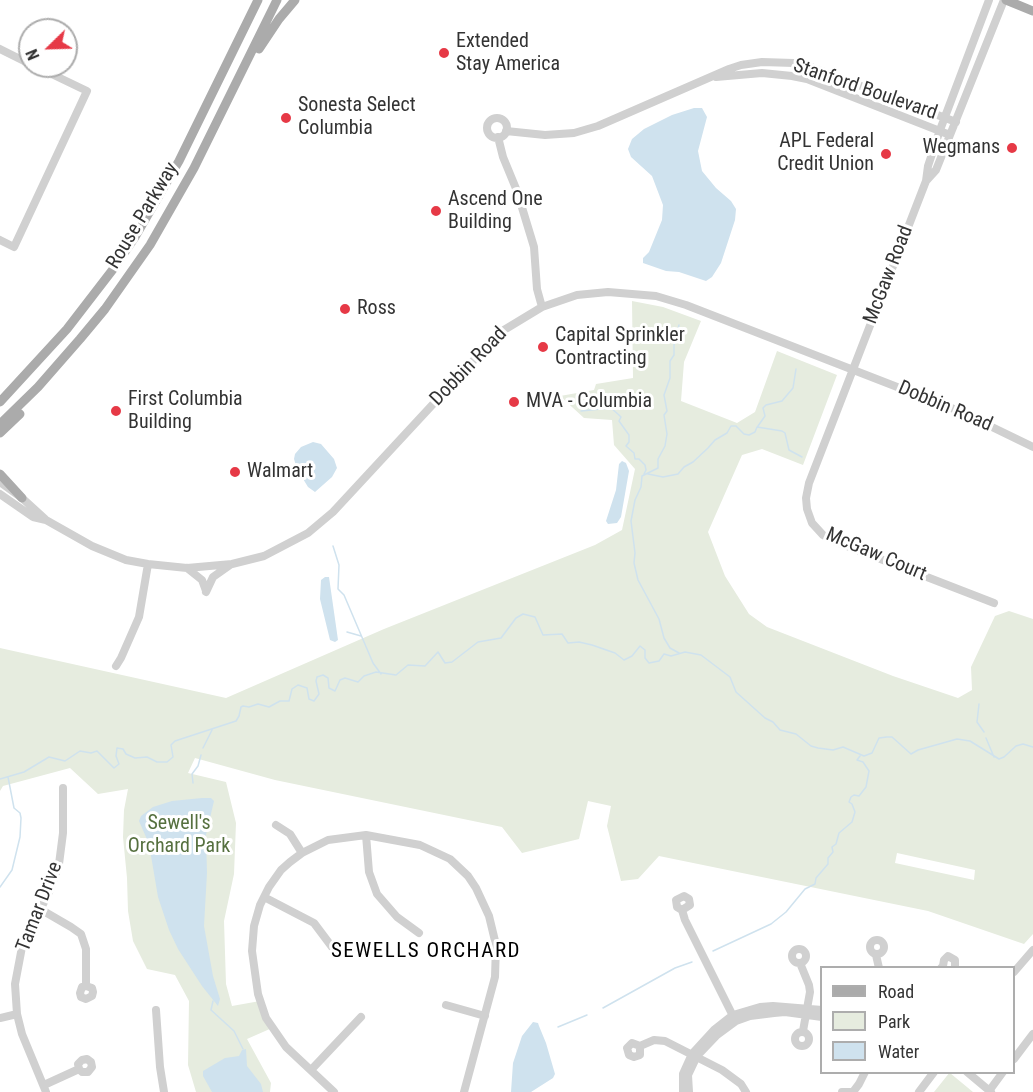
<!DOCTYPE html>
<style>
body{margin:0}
#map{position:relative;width:1033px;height:1092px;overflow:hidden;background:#fff;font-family:"Roboto Condensed",sans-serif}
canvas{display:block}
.legend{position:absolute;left:820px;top:966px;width:195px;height:108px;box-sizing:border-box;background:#fff;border:2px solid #adadad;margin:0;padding:8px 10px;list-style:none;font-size:18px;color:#333}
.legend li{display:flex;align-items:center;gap:12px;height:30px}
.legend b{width:30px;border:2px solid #adadad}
.north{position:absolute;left:18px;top:18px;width:60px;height:60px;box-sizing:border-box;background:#fff;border:2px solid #adadad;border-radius:50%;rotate:247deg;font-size:16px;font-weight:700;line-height:24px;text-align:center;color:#333}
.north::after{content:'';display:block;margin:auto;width:21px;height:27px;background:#e63946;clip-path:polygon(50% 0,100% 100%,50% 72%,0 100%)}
</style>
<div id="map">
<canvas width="1033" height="1092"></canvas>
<ul class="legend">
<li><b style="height:8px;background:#ababab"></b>Road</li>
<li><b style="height:16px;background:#e6ecdf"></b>Park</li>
<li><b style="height:16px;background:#cfe2ee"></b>Water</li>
</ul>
<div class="north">N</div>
</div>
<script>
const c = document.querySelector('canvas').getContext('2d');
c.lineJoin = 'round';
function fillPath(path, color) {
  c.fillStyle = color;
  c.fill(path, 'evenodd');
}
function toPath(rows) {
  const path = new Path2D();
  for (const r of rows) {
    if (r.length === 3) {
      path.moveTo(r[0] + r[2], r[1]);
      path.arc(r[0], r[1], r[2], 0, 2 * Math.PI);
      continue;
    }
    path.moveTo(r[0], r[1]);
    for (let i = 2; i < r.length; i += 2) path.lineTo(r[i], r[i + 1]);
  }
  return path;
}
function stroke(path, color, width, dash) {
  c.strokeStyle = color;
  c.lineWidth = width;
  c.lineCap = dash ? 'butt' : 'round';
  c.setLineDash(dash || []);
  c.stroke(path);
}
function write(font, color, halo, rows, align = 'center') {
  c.font = font + ' "Roboto Condensed",sans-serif';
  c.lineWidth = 6;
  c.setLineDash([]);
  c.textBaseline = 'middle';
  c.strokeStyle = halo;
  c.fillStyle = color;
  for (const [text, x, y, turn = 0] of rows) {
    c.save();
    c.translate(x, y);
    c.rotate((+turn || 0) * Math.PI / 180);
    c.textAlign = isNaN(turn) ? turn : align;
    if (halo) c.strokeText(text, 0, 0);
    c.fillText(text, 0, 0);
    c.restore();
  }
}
fillPath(toPath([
 [632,301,663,307,701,321,684,362,681,401,737,423,755,412,777,351,837,375,803,465,762,449,742,455,708,532,725,576,749,614,767,627,893,676,958,698,972,690,971,667,995,616,1009,611,1033,619,1033,934,1024,944,928,911,659,856,638,879,621,881,607,826,611,806,588,801,579,839,522,853,502,827,275,780,195,758,188,773,226,782,236,823,234,874,224,921,226,984,232,1006,260,1001,272,1028,247,1039,271,1083,270,1092,196,1092,188,1065,189,1001,175,975,147,969,133,941,128,911,127,878,123,837,124,810,128,789,98,794,70,768,3,786,0,791,0,648,226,698,384,629,595,545,622,530,635,469,614,445,612,420,584,418,560,396,594,390,596,384,633,378],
 [897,853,975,870,974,880,895,863],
 [950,1072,950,1073,973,1092,934,1092]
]), '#e6ecdf');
fillPath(toPath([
 [694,108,702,108,707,117,698,151,702,171,716,188,731,201,736,209,735,220,721,263,712,277,706,281,679,272,666,271,643,263,643,258,649,252,662,220,663,205,652,176,631,157,628,149,632,139,644,129,672,115],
 [313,442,321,444,334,459,337,468,332,477,315,492,308,487,297,469,294,459,295,454,301,447],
 [622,461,626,463,629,471,621,517,617,523,608,524,606,521,616,490,619,464],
 [325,577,329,577,338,640,335,642,330,640,320,599,321,580],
 [202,798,211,798,214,801,206,835,207,873,204,926,213,976,220,999,218,1006,202,986,178,949,169,930,158,897,149,844,139,821,141,816,153,807,172,801],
 [533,1022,538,1023,539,1026,546,1043,555,1074,553,1078,531,1092,511,1092,513,1063,522,1036],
 [246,1049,247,1066,261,1084,263,1092,212,1092,203,1076,203,1071,225,1058,239,1056,242,1050]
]), '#cfe2ee');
stroke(toPath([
 [581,411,611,408,619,415,621,417,619,421,629,435,629,442,626,446,634,453,635,459,639,459,645,465,646,470,644,474],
 [758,426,765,416,763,408,766,405,782,401,793,388,796,369],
 [648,474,663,477,678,474,684,467,693,462,708,448,715,440,727,433,731,426,736,426,744,434,749,435,755,432,757,427,782,431,785,433,789,450,802,457],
 [333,546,339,565,338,589,344,595,373,663,381,674],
 [347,632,361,636],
 [679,653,670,648,664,638,659,619,638,580,634,563,635,553,631,521,635,500,641,487,642,476,658,468,658,459,665,446,667,434,664,415,667,411,664,395,670,378,670,361,674,355,674,345,679,325],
 [979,704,977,722,984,732],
 [986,738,994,757],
 [203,748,212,730],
 [0,779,24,772,49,757,65,761,80,751,91,753,97,751,114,768,119,764,116,756,117,748,123,749,126,754,135,758,147,757,157,762,167,762,173,757,171,745,175,741,236,721,239,716,241,707,243,706,249,707,258,704,269,707,280,701,289,701,292,689,298,685,307,688,309,699,314,701,319,694,316,681,317,677,323,675,328,678,329,688,335,691,340,680,345,678,358,682,364,676,376,672,396,675,408,665,425,666,438,652,445,663,452,662,478,642,501,638,516,618,523,614,535,617,543,635,562,634,568,643,579,642,592,645,615,653,624,660,632,656,640,646,645,650,645,658,649,663,659,661,664,654,671,656,685,652,701,655,730,677,736,692,765,718,773,722,780,730,796,734,811,746,818,748,833,750,843,747,864,756,872,753,879,738,887,737,892,737,911,754,918,750,957,739,970,741,999,759,1004,757,1016,746,1023,744,1033,747],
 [193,783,192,774,198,766,201,755],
 [0,887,12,870,20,837,21,818,20,813,14,808,8,777],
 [713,951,771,924,786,912,805,889,815,884,816,878,828,864,828,858,833,852,832,847,836,844,839,833,852,822,855,812,852,804,849,802,851,797,854,795,859,796,866,787,869,771,863,762,857,760,860,756],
 [213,1001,211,1010,234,1031,243,1049],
 [603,1008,675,968,692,962],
 [558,1027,587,1015]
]), '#cfe2ee', 1.5);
stroke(toPath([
 [989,0,940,130,928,166,926,181,809,483,806,498,807,509,812,523,823,535,834,541,994,603],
 [0,49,30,64],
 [716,77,762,73,792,76,807,79,950,135],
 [497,128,10],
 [506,131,545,135,574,133,598,126,729,69,741,65,762,62,794,63,811,67,956,122],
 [498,137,503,157,517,191,534,247,537,289,542,307],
 [926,181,936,170,1004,0],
 [0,240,14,247,87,91,35,66],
 [0,482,22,498,45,519],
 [0,494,33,517,46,520,92,546,126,560,148,564,187,568,232,564,264,556,308,533,333,512,499,333,542,307,577,295,608,292,656,296,686,305,959,411,1033,447],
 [187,568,202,580,206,591],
 [206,592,213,577,230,565],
 [116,666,121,658,139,617,148,564],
 [276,825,290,834,302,853],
 [366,835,369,872,377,894,397,917,419,933],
 [264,897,314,923,332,947],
 [40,909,71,927,81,934,86,949,86,986,92,988,93,992,92,996,86,999,81,997,80,993,82,987,86,986],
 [682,910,690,905,689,899,684,896,676,900,677,907,682,910,685,920,735,1020],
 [877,947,7],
 [799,956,7],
 [876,955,879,968],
 [800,963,809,985,810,992,803,1031],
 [941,968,943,966,944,960,948,956,955,960,955,968],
 [1014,972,1033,950],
 [446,1005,485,1016],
 [156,1010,160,1067,164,1092],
 [0,1018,17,1014],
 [802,1039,7],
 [640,1046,640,1055,634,1057,629,1055,627,1048,632,1043,640,1046,654,1040,665,1041,722,1070,741,1084,746,1092],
 [1014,1059,1033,1034],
 [311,1070,361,1017],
 [967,1072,991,1092],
 [44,1085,79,1069,78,1064,82,1060,87,1059,91,1062,92,1067,88,1072,82,1072,79,1069],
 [989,1091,1003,1072],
 [46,1092,22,1034,17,1014,15,984,22,947,50,890,59,864,63,833,63,788],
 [334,1092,286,1047,266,1018,258,994,252,951,254,926,260,905,269,887,281,870,290,862,302,853,328,840,366,835,420,845,450,859,468,876,476,888,489,916,496,945,495,977,464,1092],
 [683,1092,683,1074,692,1054,714,1030,733,1015,760,1007,773,1006,822,1010],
 [689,1092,688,1075,697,1056,717,1035,736,1021,750,1016,774,1013,785,1012,822,1017],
 [842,1092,850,1092],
 [853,1092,859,1084,865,1072],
 [919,1092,934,1072]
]), '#d0d0d0', 8);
stroke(toPath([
 [1006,0,1033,11],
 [259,49,279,19,295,0],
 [0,402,67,329,114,268,135,237,179,161,258,0],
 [0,424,38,387,80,339,105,309,150,245,194,168,277,0],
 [0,433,20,414],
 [0,474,22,498]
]), '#ababab', 9);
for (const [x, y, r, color] of [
 [444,53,6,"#e63946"],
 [286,118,6,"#e63946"],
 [1012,148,6,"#e63946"],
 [886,154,6,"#e63946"],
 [436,211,6,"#e63946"],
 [345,309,6,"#e63946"],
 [543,347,6,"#e63946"],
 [514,402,6,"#e63946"],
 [116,411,6,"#e63946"],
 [235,472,6,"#e63946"]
]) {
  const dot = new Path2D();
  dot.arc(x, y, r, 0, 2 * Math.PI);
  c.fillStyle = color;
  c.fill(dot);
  stroke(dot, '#fff', 2);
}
write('20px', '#333', '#fff', [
 ["Extended",456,42],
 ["Stay America",456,65],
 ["Sonesta Select",298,106],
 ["Columbia",298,129],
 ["APL Federal",874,142,"right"],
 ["Credit Union",874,165,"right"],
 ["Wegmans",1000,148,"right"],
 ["Ascend One",448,200],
 ["Building",448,223],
 ["Ross",357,309],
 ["Capital Sprinkler",555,336],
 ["Contracting",555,359],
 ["First Columbia",128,400],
 ["Building",128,423],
 ["MVA - Columbia",526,402],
 ["Walmart",247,472]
], 'left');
write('20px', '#333', '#fff', [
 ["Stanford Boulevard",865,90,19],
 ["Rouse Parkway",143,216,-59],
 ["McGaw Road",889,275,-69],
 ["Dobbin Road",469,367,-46],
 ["Dobbin Road",945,407,23],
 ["McGaw Court",876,555,23],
 ["Tamar Drive",40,907,-69]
]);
write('20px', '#56703f', '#fff', [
 ["Sewell's",179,824],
 ["Orchard Park",179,847]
]);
c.letterSpacing = '1.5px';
write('21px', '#000', '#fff', [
 ["SEWELLS ORCHARD",426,952]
]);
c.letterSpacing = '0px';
</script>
